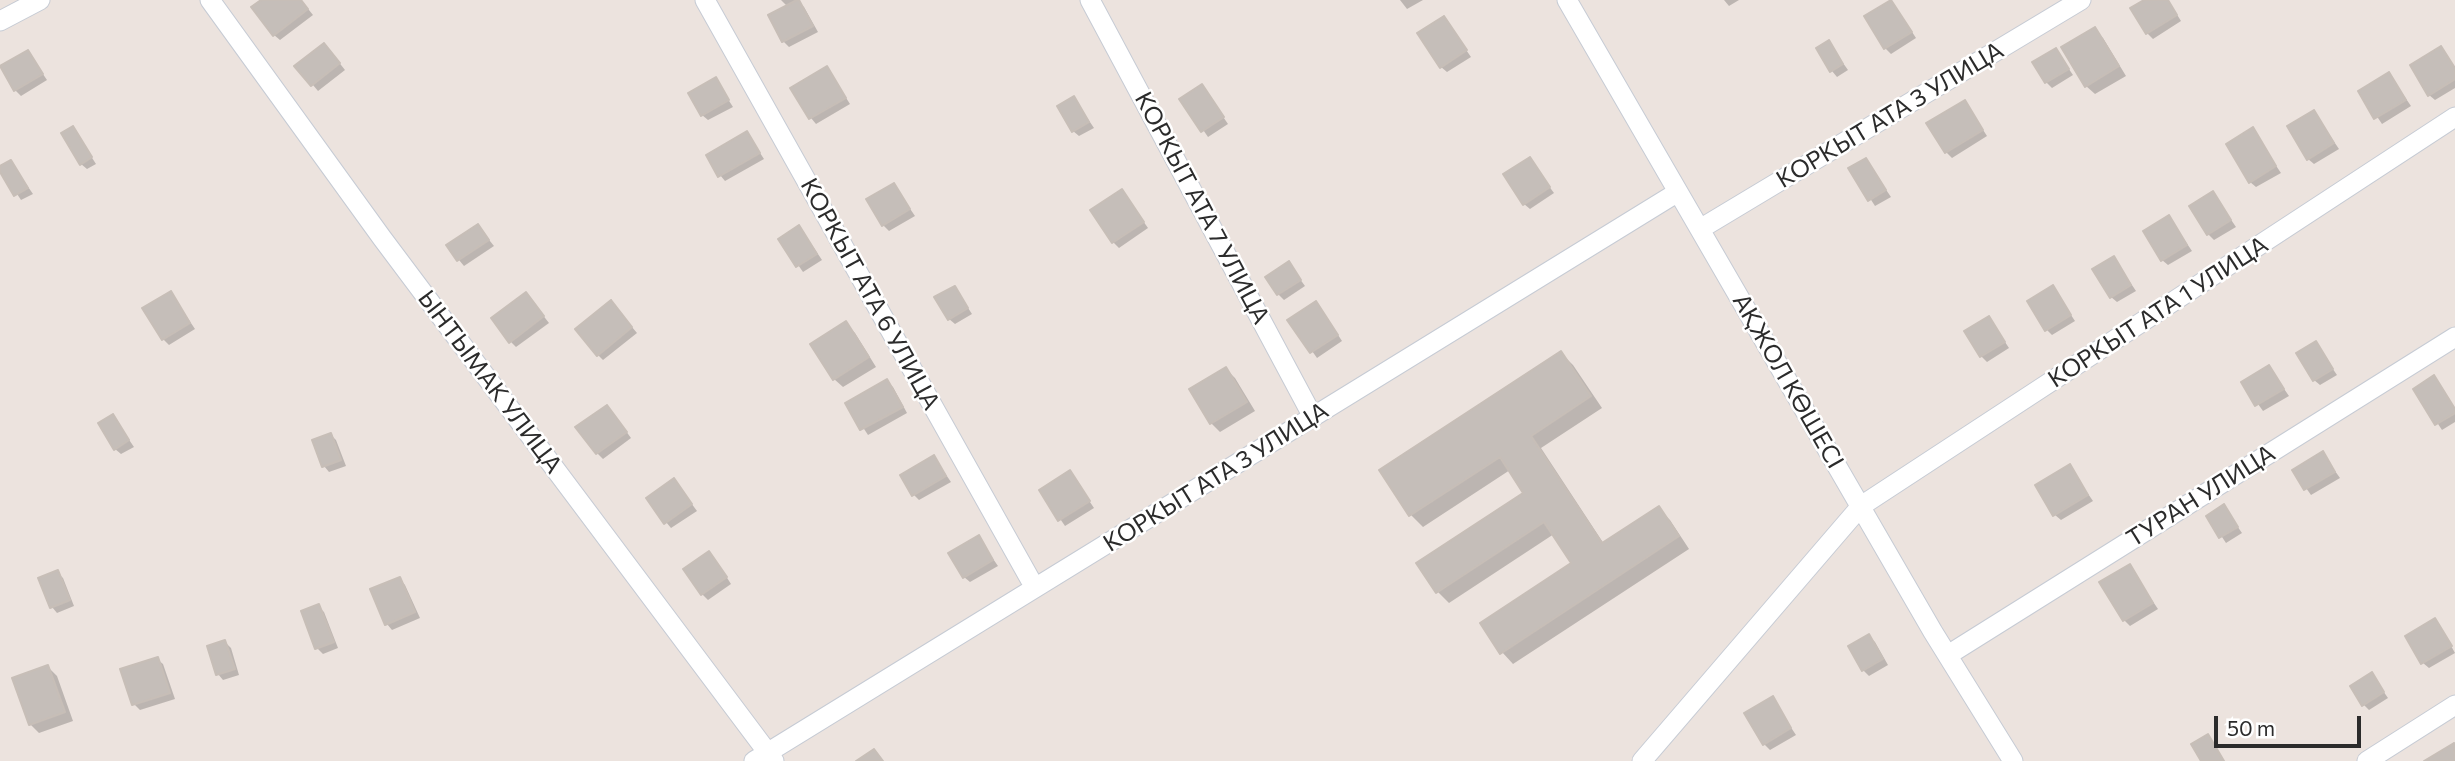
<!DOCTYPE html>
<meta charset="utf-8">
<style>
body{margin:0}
#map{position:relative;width:2455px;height:761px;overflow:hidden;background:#ece3de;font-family:Commissioner,sans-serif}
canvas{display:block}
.scale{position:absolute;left:2214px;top:716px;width:147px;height:32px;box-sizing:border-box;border:4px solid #2b2b2b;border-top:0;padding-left:9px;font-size:21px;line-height:24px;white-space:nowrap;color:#2b2b2b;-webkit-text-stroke:5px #fff;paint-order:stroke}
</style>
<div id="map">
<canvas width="2455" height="761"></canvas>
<div class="scale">50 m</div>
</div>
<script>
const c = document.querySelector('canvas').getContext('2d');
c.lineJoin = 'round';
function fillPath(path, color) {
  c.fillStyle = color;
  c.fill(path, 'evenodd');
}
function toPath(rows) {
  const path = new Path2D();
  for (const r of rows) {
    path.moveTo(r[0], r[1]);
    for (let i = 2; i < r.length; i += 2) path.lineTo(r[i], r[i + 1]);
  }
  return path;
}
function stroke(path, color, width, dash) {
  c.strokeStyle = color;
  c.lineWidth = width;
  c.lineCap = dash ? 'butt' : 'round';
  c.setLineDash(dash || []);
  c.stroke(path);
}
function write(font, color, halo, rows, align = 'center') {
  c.font = font + ' Commissioner,sans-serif';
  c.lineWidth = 5;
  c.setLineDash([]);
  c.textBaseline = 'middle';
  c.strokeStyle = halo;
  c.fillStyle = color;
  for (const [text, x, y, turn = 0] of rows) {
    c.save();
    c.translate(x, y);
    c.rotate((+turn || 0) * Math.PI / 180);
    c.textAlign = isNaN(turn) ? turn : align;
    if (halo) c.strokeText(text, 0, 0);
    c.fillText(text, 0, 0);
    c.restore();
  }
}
fillPath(toPath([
 [264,0,301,0,313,15,280,40,274,35],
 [781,0,797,0,804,7,818,32,789,47,783,41,788,7],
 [1400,0,1423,0,1407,9],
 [1724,0,1739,0,1729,6],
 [2148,0,2168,0,2181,21,2153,39,2147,33],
 [1892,1,1916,38,1891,54,1885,48],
 [1444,18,1471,57,1447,72,1441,67],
 [2094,29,2103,38,2126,76,2095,94,2086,86],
 [1828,42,1848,70,1837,77,1832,71],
 [2441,48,2455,67,2455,88,2435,100,2429,95],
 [2056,50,2073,75,2052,88,2046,82],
 [330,51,345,70,318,91,297,66],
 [28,52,47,80,21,96,15,90],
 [827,68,850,104,816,124,811,118],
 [2389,74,2411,106,2382,124,2360,91],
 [715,79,733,107,708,120,702,115],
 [1202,86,1228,124,1208,137,1182,99],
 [1074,98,1094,128,1079,136,1073,131],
 [1965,102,1987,136,1952,158,1946,152],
 [2314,112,2339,149,2314,164,2308,159],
 [73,128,96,164,87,169,81,164],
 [2252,130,2281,173,2256,187,2250,182],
 [747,133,764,159,725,181,720,175],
 [1529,159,1554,193,1530,209,1524,204],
 [1866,160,1891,197,1875,206,1851,169],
 [11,162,33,194,21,200,0,168],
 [894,185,915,216,889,231,883,225],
 [1122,191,1148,228,1119,248,1113,242],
 [2213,193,2236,227,2214,240,2208,234],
 [2169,217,2192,251,2168,265,2162,260],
 [478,226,494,246,464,266,459,260],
 [804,233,822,260,803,272,780,239],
 [2114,258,2136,291,2117,302,2111,297],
 [1289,264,1305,286,1284,300,1278,294],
 [955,288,972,314,955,324,949,319],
 [2053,288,2075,321,2052,335,2047,330],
 [171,293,195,329,169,345,163,339],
 [531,300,549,323,516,347,511,342],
 [616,308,637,333,603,360,598,355],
 [1321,309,1342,341,1317,358,1290,320],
 [1989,318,2009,348,1987,362,1981,356],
 [846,324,855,333,876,367,843,387,834,379],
 [2315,343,2337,375,2320,385,2314,380],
 [1561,353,1573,365,1602,408,1541,448,1604,544,1658,508,1670,520,1689,549,1513,664,1502,652,1574,563,1554,534,1449,603,1437,591,1526,493,1510,470,1423,527,1411,515,1382,471],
 [2269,367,2289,396,2263,411,2243,383],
 [1226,369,1235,378,1255,411,1220,432,1211,423],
 [2434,378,2455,408,2455,422,2442,430,2415,389],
 [887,381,893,387,907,413,868,435,847,403],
 [612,412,631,438,603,459,597,453],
 [113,416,134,447,121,454,115,449],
 [331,435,336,440,346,466,329,472,324,466],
 [2323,454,2340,478,2311,495,2294,471],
 [934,457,951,482,919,500,914,495],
 [2069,466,2093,501,2061,520,2055,515],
 [1070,472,1094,508,1065,526,1041,491],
 [674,480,697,511,671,528,666,522],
 [2224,507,2242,533,2226,543,2208,516],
 [978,537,998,566,970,582,964,577],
 [715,559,731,584,708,600,702,594],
 [2129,566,2158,609,2130,626,2124,620],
 [58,573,63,578,74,606,57,613,52,607],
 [400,579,405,585,420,618,392,630,387,624],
 [318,606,324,612,338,648,323,654,317,648,303,612],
 [2435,620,2440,626,2455,653,2429,668,2423,663],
 [1869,636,1875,642,1888,665,1869,676,1863,670],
 [225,642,231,648,239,675,223,680,218,674],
 [157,659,163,664,175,699,140,710,134,704,122,670],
 [48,667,57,676,73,721,39,733,30,724],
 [2372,675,2388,698,2369,710,2363,704],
 [1772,699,1796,735,1770,750,1764,744]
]), '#0003');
const building = toPath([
 [261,0,301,0,308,9,273,36,251,7,261,0],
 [797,0,799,0,813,26,782,42,768,15,797,0],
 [1891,0,1912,32,1884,49,1864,16,1891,0],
 [2144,0,2168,0,2177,15,2146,34,2130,8,2144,0],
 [1444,16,1467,50,1440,68,1417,33,1444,16],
 [2095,27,2119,66,2085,87,2061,47,2095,27],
 [1829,40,1843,64,1830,72,1816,48,1829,40],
 [324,43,340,63,311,86,294,66,324,43],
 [2441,46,2455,68,2455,79,2428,96,2410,65,2441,46],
 [2056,48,2069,69,2045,83,2032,62,2056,48],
 [28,50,43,74,14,91,0,66,28,50],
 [827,66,846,98,809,119,790,88,827,66],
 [2389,72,2406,100,2374,119,2358,91,2389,72],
 [716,77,729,100,701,116,688,93,716,77],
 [1202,84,1224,117,1201,132,1179,99,1202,84],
 [1074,96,1089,122,1072,132,1057,106,1074,96],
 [1965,100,1983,130,1945,153,1926,123,1965,100],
 [2314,110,2334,143,2307,160,2287,126,2314,110],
 [73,126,92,157,80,165,61,133,73,126],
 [2253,127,2276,166,2249,183,2226,144,2253,127],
 [747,131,760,153,718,177,706,155,747,131],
 [1530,157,1550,187,1523,205,1503,174,1530,157],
 [1866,158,1886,190,1868,201,1848,168,1866,158],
 [11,160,28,188,14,196,0,172,0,166,11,160],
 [894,183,910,209,882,226,866,199,894,183],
 [1122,189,1144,222,1112,243,1090,210,1122,189],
 [2213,191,2231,220,2207,235,2189,206,2213,191],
 [2169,215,2187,245,2161,261,2143,231,2169,215],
 [478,224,489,240,457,261,446,245,478,224],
 [799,225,817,254,796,267,778,239,799,225],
 [2114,256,2131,285,2110,298,2092,269,2114,256],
 [1289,261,1301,280,1277,295,1265,277,1289,261],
 [2053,285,2071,315,2045,331,2027,301,2053,285],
 [955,286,968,308,948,320,934,297,955,286],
 [171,291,190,323,162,340,142,308,171,291],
 [526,292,544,316,509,343,491,318,526,292],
 [611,300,632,327,597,356,575,329,611,300],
 [1316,301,1338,335,1310,353,1287,320,1316,301],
 [1989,316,2005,342,1980,357,1964,331,1989,316],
 [846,321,869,357,833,380,810,344,846,321],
 [2316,341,2333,369,2313,381,2296,353,2316,341],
 [1561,351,1591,396,1531,436,1602,543,1659,506,1679,536,1500,654,1480,623,1571,563,1544,522,1436,593,1416,563,1523,493,1500,457,1409,516,1379,470,1561,351],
 [2269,365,2284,389,2255,406,2241,382,2269,365],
 [1226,367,1247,402,1210,424,1189,389,1226,367],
 [2434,375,2455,409,2455,413,2435,425,2413,389,2434,375],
 [887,379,903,407,860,430,845,403,887,379],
 [607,405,627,432,596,454,575,427,607,405],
 [113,414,129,440,114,450,98,423,113,414],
 [331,433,341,460,322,467,312,440,331,433],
 [2323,451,2335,472,2304,490,2292,470,2323,451],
 [934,455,946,476,912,496,900,475,934,455],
 [2070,464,2088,495,2053,516,2035,485,2070,464],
 [1070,470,1090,501,1058,521,1039,490,1070,470],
 [674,478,692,504,664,524,646,498,674,478],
 [2224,504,2238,527,2219,538,2206,516,2224,504],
 [979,535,993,560,963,578,948,553,979,535],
 [709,551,727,577,701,595,683,569,709,551],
 [2130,564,2153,603,2123,621,2099,582,2130,564],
 [58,570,70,600,50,608,38,578,58,570],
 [400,577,415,612,385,625,370,589,400,577],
 [319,604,334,642,315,649,301,611,319,604],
 [2435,618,2452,646,2421,664,2405,636,2435,618],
 [1869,634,1883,659,1862,671,1848,646,1869,634],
 [225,640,235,669,216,675,207,646,225,640],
 [158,657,170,693,132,705,120,669,158,657],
 [48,665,65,712,29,725,12,678,48,665],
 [2372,672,2384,692,2362,706,2350,686,2372,672],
 [1773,696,1791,728,1763,745,1744,713,1773,696],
 [2208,734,2224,761,2201,761,2191,744,2208,734],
 [2454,743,2455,761,2424,761,2454,743],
 [874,749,883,761,856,761,874,749]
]);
fillPath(building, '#c5beb9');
stroke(building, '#c7beb7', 2);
const minor = toPath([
 [210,0,382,238,774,761],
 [705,0,1035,588],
 [1090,0,1313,417],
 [1567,0,1933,632,2013,761],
 [0,21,40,0],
 [1700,229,2081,0],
 [1948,655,2455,337],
 [754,761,1678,192],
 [1642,761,1861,506,2455,117],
 [2367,761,2455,705]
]);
stroke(minor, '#c6cbd4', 21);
stroke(minor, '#fff', 19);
write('24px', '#2b2b2b', '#fff', [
 ["КОРКЫТ АТА 3 УЛИЦА",1890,115,-31],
 ["КОРКЫТ АТА 7 УЛИЦА",1202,208,62],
 ["КОРКЫТ АТА 6 УЛИЦА",870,294,61],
 ["КОРКЫТ АТА 1 УЛИЦА",2158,312,-33],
 ["АҚЖОЛ КӨШЕСІ",1788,381,60],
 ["ЫНТЫМАК УЛИЦА",490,382,53],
 ["КОРКЫТ АТА 3 УЛИЦА",1216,477,-32],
 ["ТУРАН УЛИЦА",2201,496,-32]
]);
</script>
